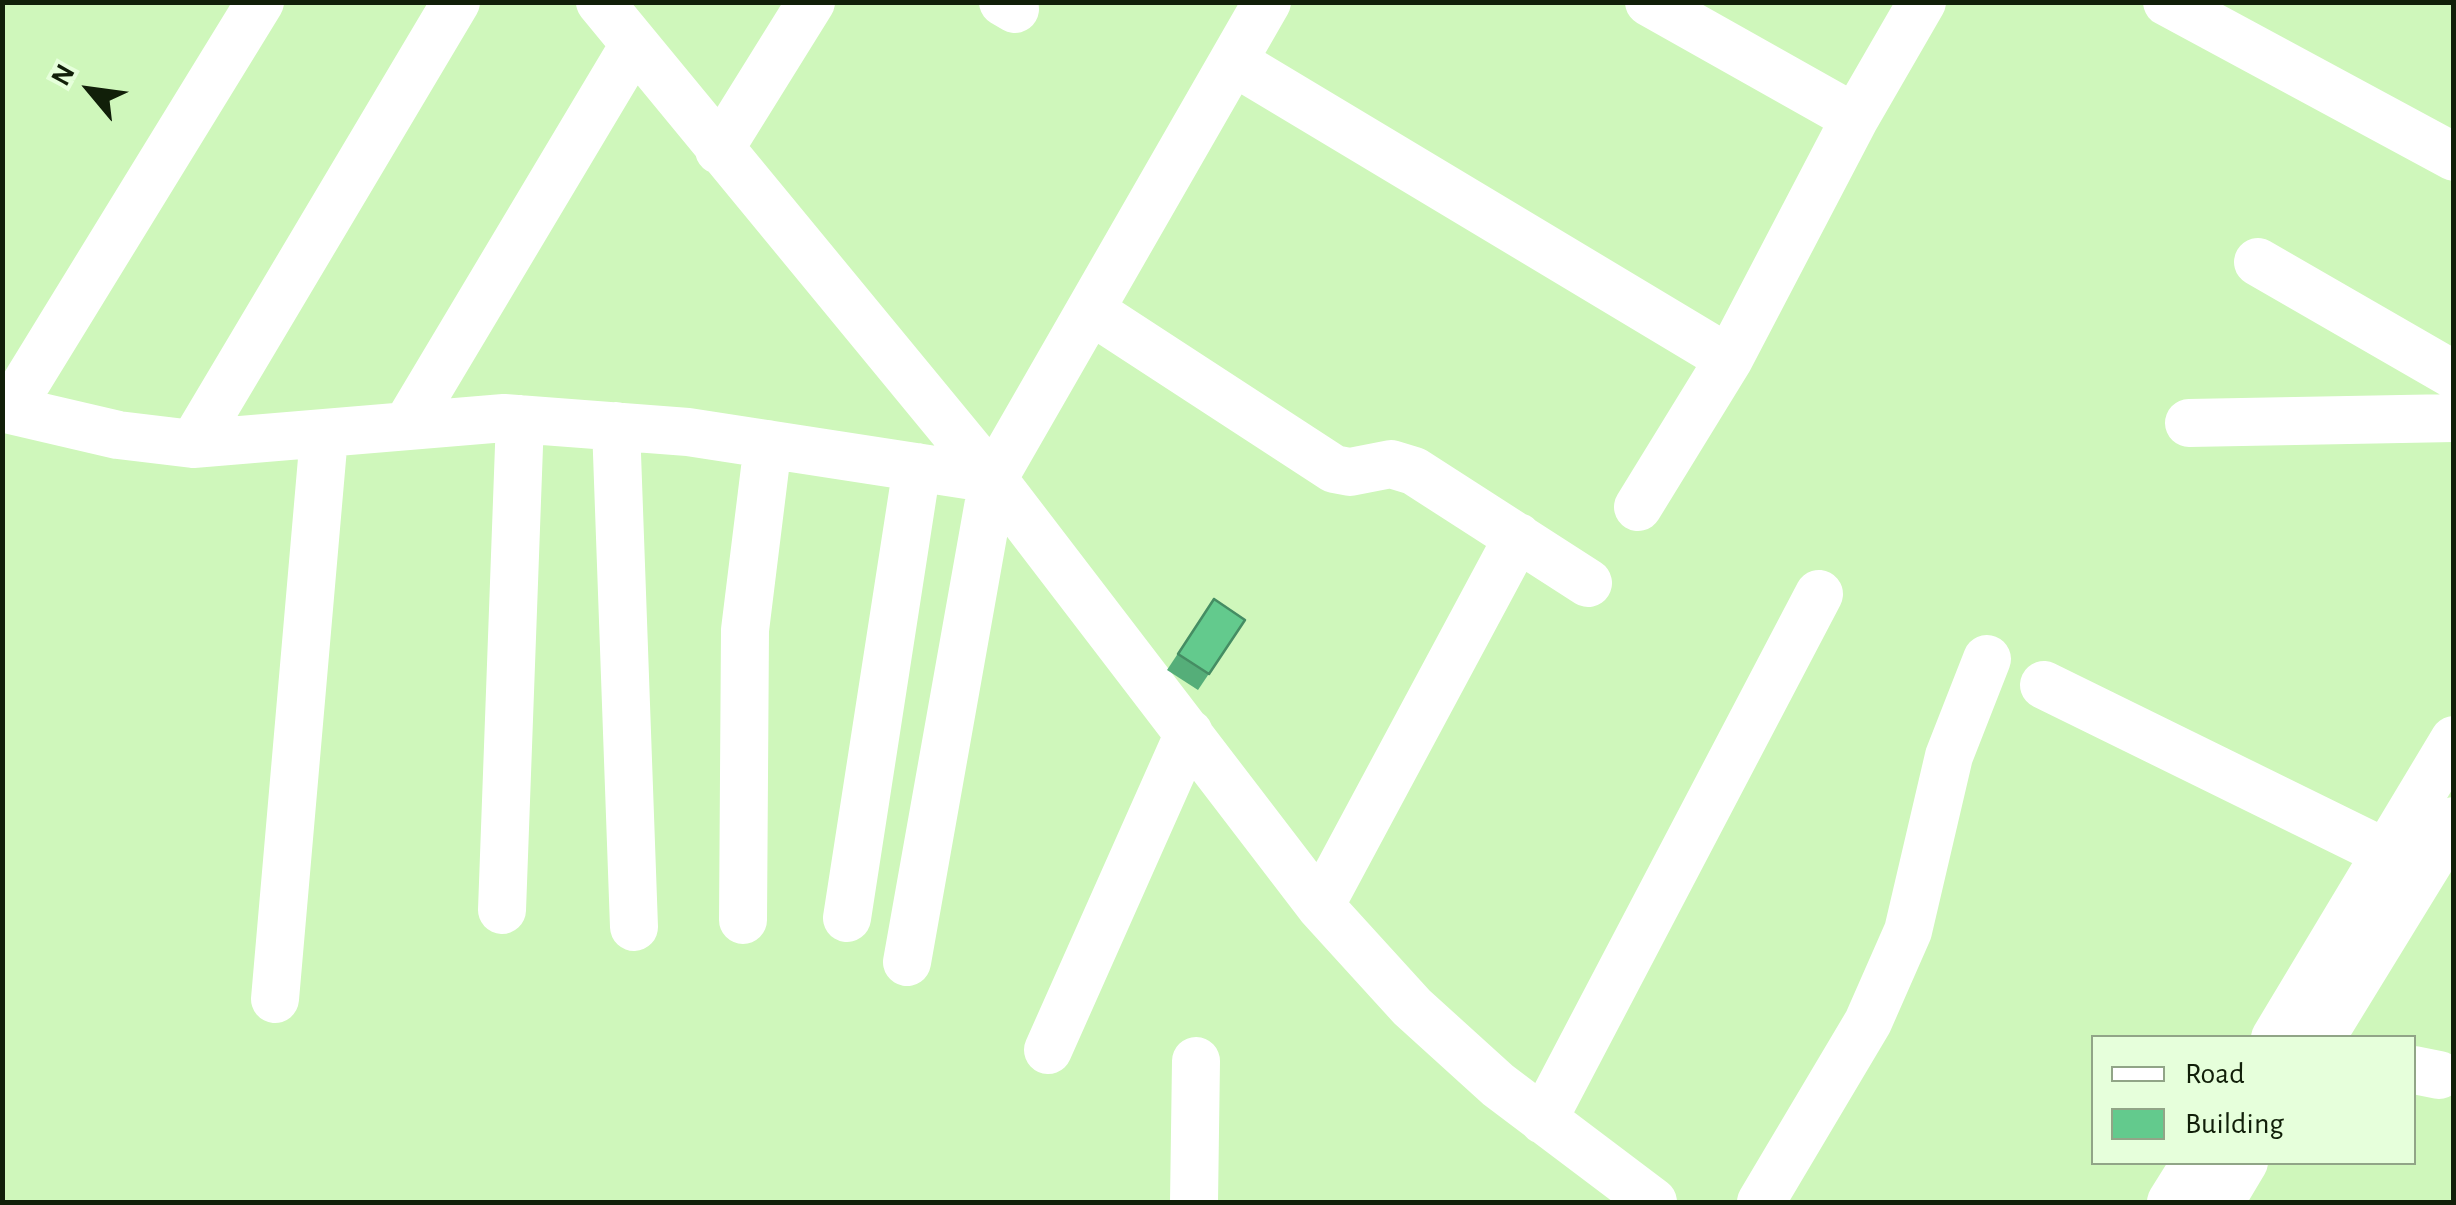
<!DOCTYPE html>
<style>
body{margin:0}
#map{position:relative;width:2456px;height:1205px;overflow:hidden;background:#cff7bb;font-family:"Alegreya Sans",sans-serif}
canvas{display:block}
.frame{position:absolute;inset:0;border:5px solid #111f09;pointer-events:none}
.legend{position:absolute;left:2091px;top:1035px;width:325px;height:130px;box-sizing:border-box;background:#e6ffdb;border:2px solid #91a587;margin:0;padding:12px 18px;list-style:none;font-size:30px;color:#111f09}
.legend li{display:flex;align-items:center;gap:20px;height:50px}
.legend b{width:50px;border:2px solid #91a587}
.north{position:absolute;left:40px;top:40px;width:100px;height:100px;-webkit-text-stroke:8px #e6ffdb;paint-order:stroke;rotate:299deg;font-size:28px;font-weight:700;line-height:40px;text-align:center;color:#111f09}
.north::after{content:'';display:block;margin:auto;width:35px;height:45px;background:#111f09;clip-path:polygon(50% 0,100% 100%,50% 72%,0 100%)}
</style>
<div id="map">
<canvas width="2456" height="1205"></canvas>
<div class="frame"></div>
<ul class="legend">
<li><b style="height:12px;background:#fff"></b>Road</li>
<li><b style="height:28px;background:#63ca8d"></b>Building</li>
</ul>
<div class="north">N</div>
</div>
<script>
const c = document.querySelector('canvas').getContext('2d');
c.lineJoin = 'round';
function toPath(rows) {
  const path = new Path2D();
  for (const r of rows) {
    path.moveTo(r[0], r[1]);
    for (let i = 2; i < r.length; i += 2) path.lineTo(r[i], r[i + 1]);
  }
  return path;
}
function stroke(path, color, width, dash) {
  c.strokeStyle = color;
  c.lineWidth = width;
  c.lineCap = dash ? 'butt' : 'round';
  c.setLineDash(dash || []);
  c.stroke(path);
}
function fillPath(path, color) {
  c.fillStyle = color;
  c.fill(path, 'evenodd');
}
stroke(toPath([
 [600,2,993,479,1320,906,1412,1007,1498,1085,1653,1202],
 [1003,2,1015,9],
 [1649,2,1855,118],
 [2167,2,2454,157],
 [1234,62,1729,359],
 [719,150,811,2],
 [2258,262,2454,375],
 [1090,310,1334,469,1350,472,1391,464,1414,471,1588,583],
 [2,408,118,435,193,444,504,418,688,432,993,479,1267,2],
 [10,409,260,2],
 [2189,423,2454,418],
 [407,425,634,45],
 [616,426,634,927],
 [193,444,456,2],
 [1638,507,1729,359,1855,118,1922,2],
 [2044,685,2386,853],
 [1320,906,1518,537],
 [502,910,520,419],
 [847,918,917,467],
 [743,920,745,630,768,444],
 [907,962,993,479],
 [275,999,324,436],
 [2275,1038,2454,740],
 [2321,1038,2454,821],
 [1048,1050,1189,733],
 [2414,1070,2439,1075],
 [1543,1120,1819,594],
 [1194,1202,1196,1061],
 [1761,1202,1868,1022,1908,931,1949,756,1987,659],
 [2171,1202,2196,1162],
 [2220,1202,2244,1162]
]), '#fff', 48);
fillPath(toPath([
 [1214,599,1245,620,1198,690,1167,670]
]), '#55ae79');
const building = toPath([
 [1214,599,1245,620,1209,674,1178,654,1214,599]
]);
fillPath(building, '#63ca8d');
stroke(building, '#458d63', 2.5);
</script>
